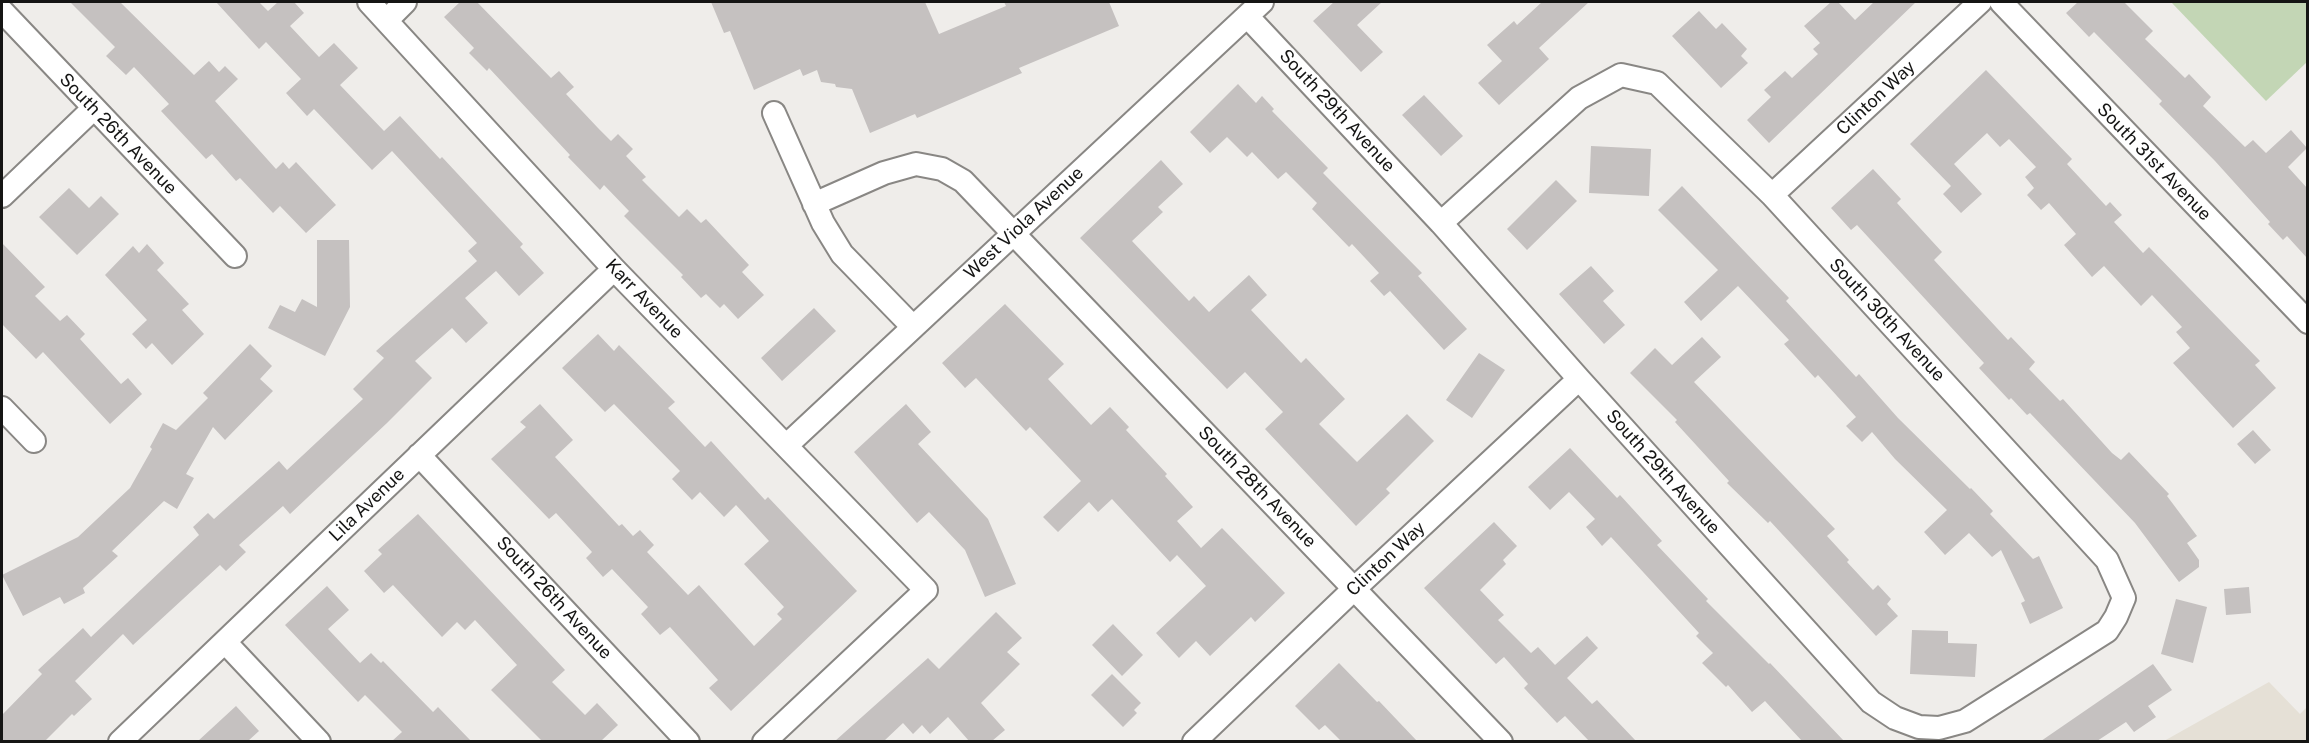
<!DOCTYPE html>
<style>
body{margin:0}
#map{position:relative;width:2309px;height:743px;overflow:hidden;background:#efedea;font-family:"Public Sans",sans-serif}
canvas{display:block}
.frame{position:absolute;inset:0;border:3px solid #151514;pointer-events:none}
</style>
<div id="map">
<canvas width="2309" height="743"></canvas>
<div class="frame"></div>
</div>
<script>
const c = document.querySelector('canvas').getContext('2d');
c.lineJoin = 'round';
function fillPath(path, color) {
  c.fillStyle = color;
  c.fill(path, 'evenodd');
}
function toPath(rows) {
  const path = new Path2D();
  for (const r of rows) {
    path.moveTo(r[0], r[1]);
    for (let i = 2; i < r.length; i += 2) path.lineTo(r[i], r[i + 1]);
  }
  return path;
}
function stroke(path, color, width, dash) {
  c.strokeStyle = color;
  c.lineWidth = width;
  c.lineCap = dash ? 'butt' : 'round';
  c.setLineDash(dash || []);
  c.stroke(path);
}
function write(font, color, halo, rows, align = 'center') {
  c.font = font + ' "Public Sans",sans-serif';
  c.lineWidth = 5;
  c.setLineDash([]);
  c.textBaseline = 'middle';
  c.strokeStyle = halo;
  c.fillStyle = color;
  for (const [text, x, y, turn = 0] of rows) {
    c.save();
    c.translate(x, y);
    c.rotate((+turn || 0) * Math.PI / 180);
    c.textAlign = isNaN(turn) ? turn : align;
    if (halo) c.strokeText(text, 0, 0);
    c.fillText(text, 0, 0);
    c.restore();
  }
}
fillPath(toPath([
 [2269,682,2300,714,2307,707,2307,741,2164,741]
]), '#e5e0d6');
fillPath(toPath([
 [2171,2,2307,2,2307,62,2266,101]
]), '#c3d6b5');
fillPath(toPath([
 [70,2,120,2,194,75,209,61,219,72,225,66,238,79,215,101,276,169,283,162,289,169,296,162,336,205,306,233,280,206,273,213,240,178,236,181,212,154,206,159,161,111,169,104,134,67,126,75,106,56,115,47],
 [216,2,259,2,268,11,278,2,294,2,304,13,290,26,319,57,334,43,358,68,340,85,384,131,400,116,440,159,442,157,523,244,520,247,544,273,519,296,496,271,465,298,488,323,466,343,452,328,415,361,432,378,387,423,290,514,283,506,239,545,246,552,226,571,220,565,133,645,123,634,75,681,92,699,74,716,72,714,45,741,2,741,2,715,42,674,38,670,83,628,91,637,199,535,193,527,208,513,214,519,279,461,287,470,363,399,353,389,384,358,376,351,477,261,468,251,477,243,392,151,372,170,314,109,307,116,286,93,301,79,266,42,259,49],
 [460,2,477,2,551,78,559,71,574,87,566,94,598,128,611,141,618,134,633,149,626,156,646,177,642,180,679,217,687,209,701,223,706,219,749,265,742,272,764,295,738,319,724,304,720,308,706,294,701,298,681,277,683,275,624,216,629,211,604,185,600,190,568,157,570,155,489,68,487,71,469,53,474,48,444,17],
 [711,2,925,2,939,34,1006,6,1004,2,1109,2,1119,26,1019,68,1022,73,917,118,915,114,870,133,852,89,836,87,835,84,821,82,817,70,803,76,800,69,754,90,730,31,724,33],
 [1334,2,1382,2,1357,25,1383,52,1361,72,1313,21],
 [1542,2,1589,2,1539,48,1549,59,1499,105,1478,83,1502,61,1487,45,1514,21,1517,25],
 [1831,2,1838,2,1855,20,1874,2,1916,2,1769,143,1747,120,1771,97,1764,90,1785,71,1792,78,1818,54,1813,49,1820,43,1804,26],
 [2078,2,2124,2,2153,31,2145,39,2185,78,2189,74,2211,97,2203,106,2245,147,2253,140,2266,153,2291,130,2307,148,2288,167,2307,188,2307,258,2287,236,2283,240,2268,224,2270,222,2215,161,2159,104,2162,101,2094,32,2089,37,2066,13],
 [1699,11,1716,29,1722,23,1747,49,1741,56,1748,63,1721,88,1672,36],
 [1986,70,2072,159,2067,164,2106,206,2110,202,2122,215,2114,222,2143,253,2149,247,2260,361,2255,365,2276,388,2233,428,2173,363,2190,348,2176,332,2182,327,2152,295,2141,306,2104,266,2092,277,2064,245,2076,234,2049,203,2041,210,2027,195,2034,188,2025,177,2036,167,2009,139,2000,147,1987,133,1954,164,1982,194,1961,213,1943,194,1951,186,1910,144],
 [1238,84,1256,103,1262,96,1274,109,1272,111,1328,168,1323,173,1422,273,1418,276,1467,329,1444,350,1390,291,1384,296,1370,281,1379,273,1352,244,1349,247,1312,209,1317,203,1286,172,1278,179,1252,152,1247,157,1227,137,1210,153,1190,132],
 [1424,95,1463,136,1441,156,1402,115],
 [1591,146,1651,149,1649,196,1589,193],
 [1161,160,1183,184,1158,207,1163,212,1132,241,1189,301,1194,296,1209,312,1249,275,1267,295,1251,310,1301,363,1306,358,1345,399,1319,424,1357,462,1407,414,1434,441,1386,489,1390,493,1356,526,1265,429,1283,412,1245,372,1227,389,1080,238],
 [1873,169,1901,199,1897,203,1942,252,1934,260,2008,340,2011,337,2035,362,2029,369,2060,401,2063,399,2112,453,2121,460,2129,452,2169,494,2167,496,2197,536,2187,543,2199,560,2199,567,2179,582,2135,523,2030,413,2027,415,2011,398,2009,400,1979,368,1984,363,1857,225,1851,230,1831,208],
 [1556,180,1577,201,1527,250,1507,229],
 [1682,186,1789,298,1786,301,1856,377,1859,374,1898,418,1970,489,1971,488,1993,511,1990,514,2033,559,2039,556,2063,608,2030,624,2021,603,2025,601,2001,550,1992,557,1969,533,1945,555,1924,532,1947,510,1895,459,1872,432,1862,442,1846,426,1856,417,1818,375,1815,378,1784,344,1789,340,1738,286,1701,321,1684,302,1718,270,1658,210],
 [69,188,89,208,101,196,119,214,77,255,39,217],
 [317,240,349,240,350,307,325,356,268,328,280,305,295,312,302,299,317,307],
 [2,243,45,287,35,296,60,321,67,315,85,334,80,339,121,384,128,378,142,394,110,424,43,352,36,359,2,324],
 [147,244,164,263,157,270,189,304,182,310,204,334,172,365,152,343,146,349,132,334,147,320,105,275,133,246,139,253],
 [1591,266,1614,291,1603,301,1625,325,1604,344,1559,294],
 [1005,304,1064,364,1048,379,1091,425,1110,407,1129,427,1126,430,1167,474,1165,476,1193,507,1177,521,1201,548,1222,528,1285,593,1255,622,1251,617,1210,656,1196,641,1179,658,1156,633,1206,586,1177,555,1170,562,1112,499,1098,512,1089,502,1058,532,1043,517,1081,481,1030,427,1026,431,976,378,965,388,942,363],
 [814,308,836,331,782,381,761,358],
 [598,334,614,351,619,345,675,402,668,408,705,447,711,441,765,500,768,497,857,591,731,711,709,688,718,680,670,627,660,635,641,614,648,607,612,569,603,577,586,558,592,552,556,513,549,519,491,459,526,427,520,422,540,404,573,440,555,457,619,526,622,524,633,536,640,530,654,545,647,552,688,595,699,585,754,646,782,619,777,614,784,607,744,564,769,541,736,505,724,517,700,492,692,500,672,479,680,471,614,404,605,412,562,368],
 [1702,337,1721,357,1694,382,1835,529,1827,536,1849,560,1847,562,1873,590,1878,585,1891,599,1887,604,1898,616,1876,636,1770,521,1768,523,1727,483,1729,481,1675,422,1677,420,1630,373,1655,348,1672,365],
 [250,344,272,366,260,379,273,391,225,440,213,427,186,474,194,478,177,509,164,501,112,551,118,556,83,588,85,593,64,604,60,597,23,616,2,575,78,537,130,488,152,449,150,447,163,423,176,430,208,398,203,393],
 [1479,353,1505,370,1472,418,1446,400],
 [906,404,931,432,918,444,988,519,1016,584,985,597,965,550,929,512,917,523,854,452],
 [2253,430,2271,450,2255,464,2237,444],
 [1570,448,1617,498,1620,495,1662,541,1657,545,1708,599,1706,601,1769,664,1770,663,1844,741,1802,741,1765,701,1752,712,1728,685,1726,687,1702,663,1713,653,1696,636,1699,633,1611,537,1602,546,1586,527,1595,519,1569,492,1550,510,1528,487],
 [418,514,565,670,552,682,585,715,597,703,618,725,601,741,542,741,491,690,517,665,475,620,465,630,457,622,442,637,393,585,384,593,364,571,382,554,378,550],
 [1494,522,1517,546,1503,560,1506,564,1480,590,1504,615,1498,620,1531,653,1538,647,1555,665,1587,636,1598,648,1567,678,1592,704,1597,700,1636,741,1589,741,1565,716,1557,723,1524,688,1528,684,1504,657,1496,664,1424,588],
 [327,586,349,610,328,629,360,663,371,653,381,663,383,661,433,712,438,707,471,741,392,741,402,732,365,695,358,702,285,625],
 [2249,587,2251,613,2226,615,2224,589],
 [2176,599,2207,607,2193,663,2161,654],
 [996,612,1022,638,1007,652,1020,664,981,703,1005,730,992,741,969,741,948,717,930,734,922,725,913,734,903,723,884,741,835,741,928,658,939,669],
 [1113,624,1143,655,1122,676,1092,645],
 [1912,630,1948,631,1948,643,1977,644,1975,677,1910,674],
 [1339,663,1377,702,1379,701,1417,741,1341,741,1325,725,1319,730,1295,706],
 [2153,664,2172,690,2148,706,2156,717,2134,732,2126,722,2097,741,2041,741],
 [1112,674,1141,703,1134,710,1137,713,1123,727,1091,695],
 [236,706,259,731,248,741,198,741]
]), '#c5c1c0');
const minor = toPath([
 [369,2,614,269,926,590,764,742],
 [2001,2,2308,322],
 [2,11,235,256],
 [1247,16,1441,223,1579,379,1871,702,1895,718,1919,727,1939,728,1965,721,2107,631,2116,617,2124,598,2107,560,1772,195,1657,83,1621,75,1579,98,1441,223],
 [387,20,405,2],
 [774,113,823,223,842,254,913,327],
 [1772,195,1980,2],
 [2,196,94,108],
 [814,204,884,173,916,164,942,169,963,181,1501,742],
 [2,408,34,441],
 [787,445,1262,2],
 [419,455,688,742],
 [225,642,319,742],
 [120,742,614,269],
 [1194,742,1355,588,1579,379]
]);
stroke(minor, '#898784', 26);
stroke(minor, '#fff', 22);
write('18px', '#151514', '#fff', [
 ["Clinton Way",1876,98,-43],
 ["South 29th Avenue",1337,111,47],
 ["South 26th Avenue",118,134,46],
 ["South 31st Avenue",2154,162,46],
 ["West Viola Avenue",1024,223,-43],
 ["Karr Avenue",644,299,46],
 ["South 30th Avenue",1887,320,47],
 ["South 29th Avenue",1663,472,48],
 ["South 28th Avenue",1257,487,46],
 ["Lila Avenue",367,505,-44],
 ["Clinton Way",1386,559,-43],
 ["South 26th Avenue",554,598,47]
]);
</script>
